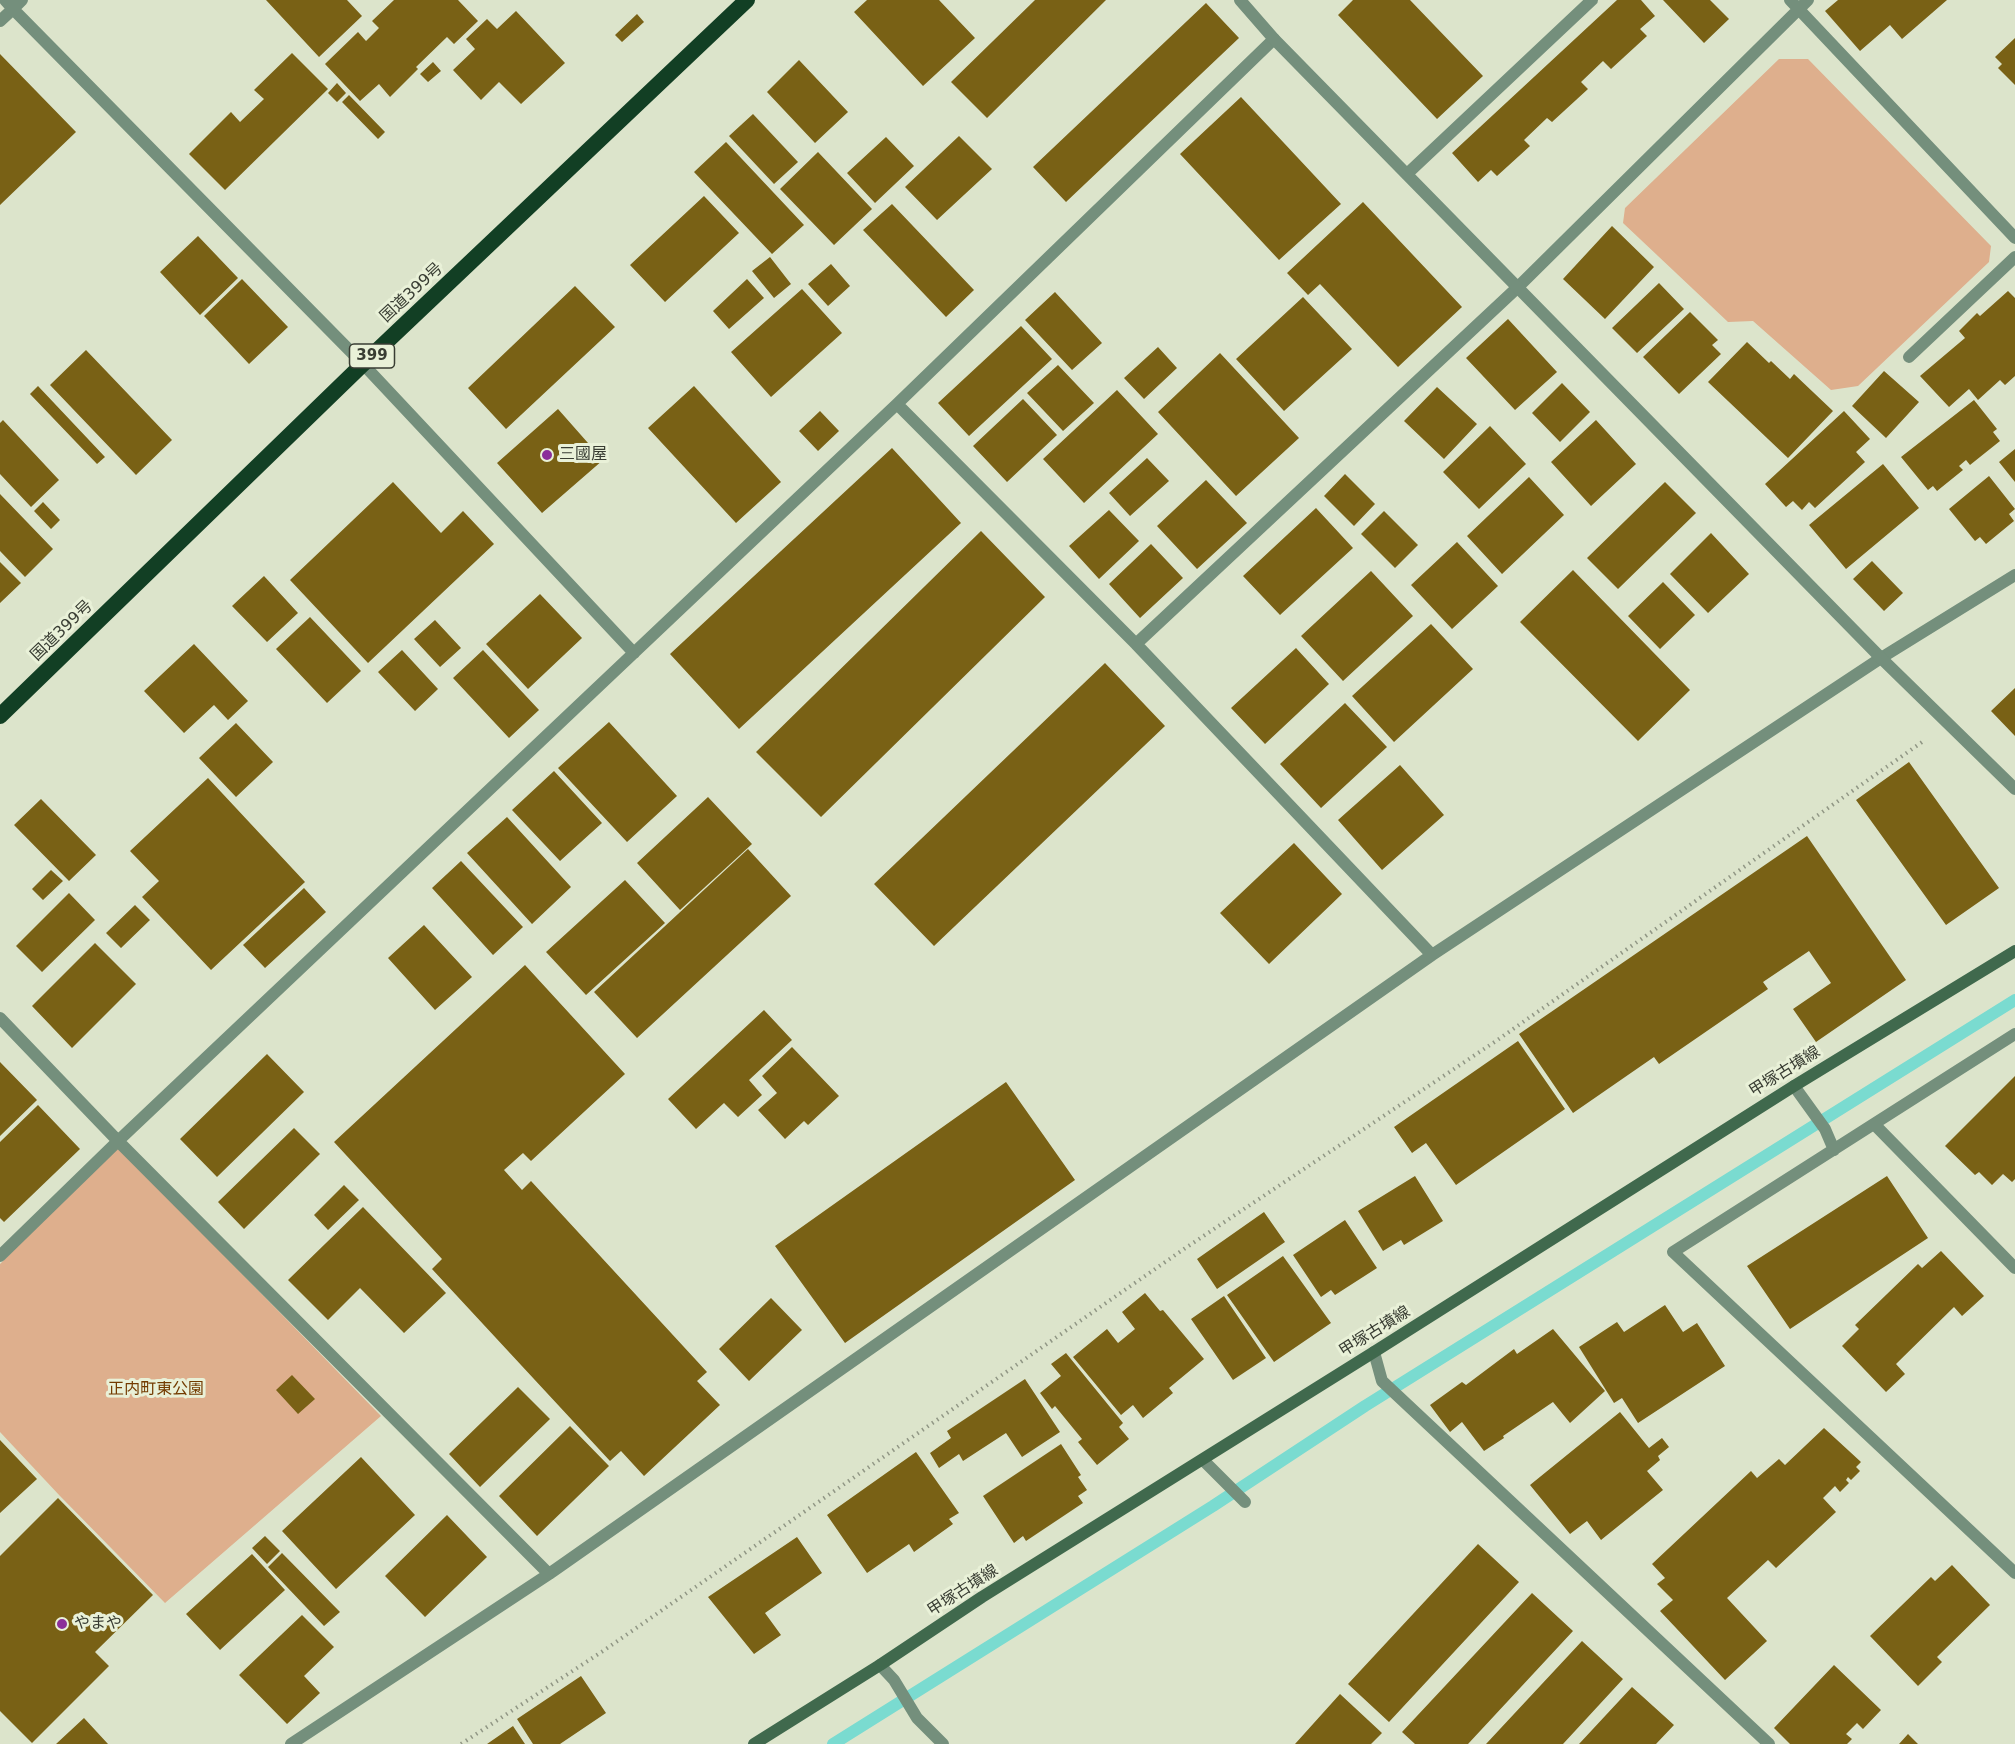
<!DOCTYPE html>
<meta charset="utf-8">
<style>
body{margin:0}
canvas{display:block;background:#dce4cb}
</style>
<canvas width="2015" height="1744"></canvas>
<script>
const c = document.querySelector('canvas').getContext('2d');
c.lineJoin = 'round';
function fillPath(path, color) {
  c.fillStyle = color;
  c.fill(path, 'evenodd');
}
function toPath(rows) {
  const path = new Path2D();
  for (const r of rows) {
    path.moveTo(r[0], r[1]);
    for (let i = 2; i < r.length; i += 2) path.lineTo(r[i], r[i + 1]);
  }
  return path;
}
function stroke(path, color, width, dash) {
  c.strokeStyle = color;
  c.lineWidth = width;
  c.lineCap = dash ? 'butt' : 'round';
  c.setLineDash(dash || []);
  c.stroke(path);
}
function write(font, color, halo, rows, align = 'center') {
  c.font = font + ' "DejaVu Sans","Noto Sans JP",sans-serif';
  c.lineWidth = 6;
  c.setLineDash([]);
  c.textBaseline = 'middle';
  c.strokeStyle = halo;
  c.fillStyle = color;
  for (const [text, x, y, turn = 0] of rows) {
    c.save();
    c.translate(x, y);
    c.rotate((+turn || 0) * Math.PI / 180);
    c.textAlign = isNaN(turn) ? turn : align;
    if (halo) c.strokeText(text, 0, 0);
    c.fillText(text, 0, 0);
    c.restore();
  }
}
fillPath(toPath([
 [1779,59,1808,59,1991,246,1989,262,1858,386,1831,390,1753,321,1728,322,1623,223,1625,208],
 [118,1147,381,1416,165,1603,60,1496,0,1432,0,1264]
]), '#deaf8d');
stroke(toPath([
 [833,1744,1213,1506,1365,1406,2015,1000]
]), '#7adbd0', 12);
fillPath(toPath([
 [266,0,347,0,362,16,319,57],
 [394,0,458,0,478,21,454,44,447,37,416,67,418,69,390,97,379,84,360,101,325,64,358,32,366,41,379,28,372,21],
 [867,0,939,0,975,38,923,86,854,12],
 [1035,0,1106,0,987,118,951,82],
 [1353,0,1410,0,1483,76,1437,119,1338,15],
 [1617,0,1641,0,1655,16,1640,29,1647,36,1611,69,1603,61,1581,82,1588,89,1552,122,1547,118,1524,140,1530,146,1497,176,1491,170,1478,182,1452,153],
 [1663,0,1710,0,1729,19,1704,43],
 [1838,0,1947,0,1902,39,1890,25,1860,51,1825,11],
 [1206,3,1239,38,1066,202,1033,167],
 [516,11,565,63,521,104,499,82,481,100,453,70,475,49,466,39,487,19,497,29],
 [637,14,644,22,622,42,615,35],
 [2015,38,2015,85,1998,68,2002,64,1995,57],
 [292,53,328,89,225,190,189,154,231,112,240,122,264,99,254,90],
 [0,54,76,132,0,205],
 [799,60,848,112,815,143,767,92],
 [433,62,441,71,428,82,420,74],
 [337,83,346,93,337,102,328,93],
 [349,95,385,132,378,139,342,102],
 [1241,97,1341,204,1279,260,1180,154],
 [753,114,798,162,774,184,729,136],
 [959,136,992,169,937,220,905,187],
 [886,137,914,166,875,203,847,173],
 [726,142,804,225,772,254,694,172],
 [818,152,872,209,834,245,780,189],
 [704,196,739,233,665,302,630,265],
 [1363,202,1462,307,1398,367,1320,284,1308,295,1287,273],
 [892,204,974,290,946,317,863,230],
 [1612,226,1654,267,1605,319,1563,279],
 [198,236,238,278,200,315,160,272],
 [770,257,791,284,774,298,752,271],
 [831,264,850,286,828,306,808,284],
 [242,279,288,327,249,364,204,316],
 [747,279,764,298,729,329,713,311],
 [1659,283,1684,309,1637,353,1612,328],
 [575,286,615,327,506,429,468,388],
 [802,289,842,333,771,397,731,352],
 [2008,291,2015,298,2015,376,2005,385,2000,380,1978,400,1969,389,1949,407,1920,376,1965,338,1959,331,1977,313,1980,316],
 [1055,292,1102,343,1072,370,1025,320],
 [1303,297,1352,349,1284,411,1236,359],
 [1690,312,1718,340,1712,345,1721,354,1679,394,1643,357],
 [1508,319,1557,372,1515,410,1466,358],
 [1021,326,1052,359,969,436,938,403],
 [1747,342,1769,363,1771,361,1790,379,1794,374,1833,411,1788,458,1708,382],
 [1158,347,1177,368,1144,399,1124,378],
 [86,350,172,440,136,475,50,385],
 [1220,353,1299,438,1236,496,1158,412],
 [1058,365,1094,403,1063,431,1027,393],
 [1884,371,1919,402,1886,438,1852,406],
 [1562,383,1590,412,1560,442,1532,413],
 [38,386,105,457,97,464,30,394],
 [694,386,781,482,736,523,648,428],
 [1437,387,1477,424,1444,459,1404,421],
 [1117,390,1158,434,1084,503,1043,459],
 [1023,399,1057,435,1007,482,973,446],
 [1974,400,1997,429,1993,432,2000,441,1970,465,1966,460,1959,466,1963,470,1937,491,1933,486,1928,490,1901,457],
 [558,409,603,460,542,513,497,463],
 [820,411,839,431,818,451,799,431],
 [1844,411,1870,439,1856,452,1865,462,1815,508,1809,502,1802,510,1793,501,1786,507,1765,484],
 [3,420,59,480,31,507,0,474,0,423],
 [1596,420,1636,464,1591,506,1551,462],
 [1490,426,1526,464,1479,509,1443,472],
 [892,448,961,523,739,729,670,654],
 [2015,449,2015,482,1999,462],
 [1147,458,1169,481,1130,516,1109,493],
 [1883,464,1919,508,1846,569,1809,525],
 [1345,474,1375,504,1354,526,1324,496],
 [1989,476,2015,509,2009,514,2014,521,1986,544,1980,537,1975,541,1949,509],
 [1529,477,1564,515,1502,574,1467,536],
 [1206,480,1247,523,1197,569,1157,526],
 [393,482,441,533,463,511,494,544,368,663,290,580],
 [1665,482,1696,513,1618,589,1587,558],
 [0,494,53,549,25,577,0,551],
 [43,502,60,520,51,529,34,511],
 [1316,508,1353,548,1280,615,1243,576],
 [1109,510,1139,541,1099,579,1069,546],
 [1384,511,1418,545,1395,568,1361,534],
 [981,531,1045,597,821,817,756,752],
 [1711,533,1749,574,1708,613,1670,574],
 [1457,542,1498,586,1452,629,1411,585],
 [1151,544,1183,578,1140,618,1109,584],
 [1872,561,1903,593,1884,611,1853,579],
 [0,562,21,583,0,603],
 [1573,570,1690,690,1638,741,1520,622],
 [1371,571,1413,616,1343,681,1301,636],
 [264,576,298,613,267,642,232,606],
 [1663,582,1695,615,1660,649,1628,616],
 [540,594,582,638,528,689,486,644],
 [310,617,361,671,327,703,276,649],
 [435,620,461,648,440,667,414,639],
 [1431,624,1473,669,1394,742,1352,696],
 [194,644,248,701,228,720,214,705,184,733,144,691],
 [1296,648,1329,684,1265,744,1231,708],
 [402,650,438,689,415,711,378,672],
 [483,650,539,710,509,738,453,678],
 [1105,663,1165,726,934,946,874,884],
 [2015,688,2015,736,1991,711],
 [1345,703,1387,747,1321,808,1280,764],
 [609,722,677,796,627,842,558,768],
 [236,723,273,762,236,797,199,758],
 [1909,762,1999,888,1946,925,1856,800],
 [1400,765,1444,815,1382,870,1338,820],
 [554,771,602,823,560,861,512,810],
 [208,778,305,882,211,970,142,897,159,881,130,851],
 [708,797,752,844,680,910,637,863],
 [41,799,96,855,69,881,14,825],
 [507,817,571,887,532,924,467,853],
 [1807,836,1906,980,1816,1042,1793,1009,1831,983,1809,951,1763,982,1768,989,1659,1064,1654,1057,1573,1113,1519,1034],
 [1294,843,1342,894,1269,964,1220,913],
 [748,849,791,896,637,1038,594,992],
 [461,861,523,927,493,955,432,888],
 [51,870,63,881,43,900,32,889],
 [625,880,665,923,586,995,546,952],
 [304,888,326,912,265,968,243,945],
 [69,893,95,920,42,972,16,946],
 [135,905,150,920,121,948,106,933],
 [424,925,472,977,435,1010,388,958],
 [95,943,136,984,72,1048,32,1006],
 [525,965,625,1074,531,1161,523,1153,504,1170,522,1190,531,1181,707,1372,697,1381,720,1405,644,1476,621,1451,610,1461,432,1269,442,1259,334,1142],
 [764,1010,792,1040,749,1080,762,1095,738,1117,724,1103,696,1129,668,1099],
 [1518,1041,1565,1109,1456,1185,1426,1143,1412,1153,1394,1127],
 [792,1047,839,1096,808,1125,804,1121,785,1139,758,1110,777,1093,762,1076],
 [267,1054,304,1092,217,1177,180,1139],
 [0,1062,37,1100,0,1136],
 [2015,1076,2015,1179,2012,1182,2003,1174,1992,1185,1979,1172,1975,1175,1945,1146],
 [1006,1082,1075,1180,845,1343,775,1246],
 [38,1105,80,1149,4,1222,0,1218,0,1142],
 [294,1128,320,1154,244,1229,218,1202],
 [1415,1176,1443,1221,1404,1245,1401,1240,1383,1251,1358,1211],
 [1887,1176,1928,1238,1790,1329,1747,1266],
 [344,1185,359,1200,328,1230,314,1215],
 [363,1207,446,1293,404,1333,360,1288,328,1320,288,1280],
 [1264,1212,1285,1242,1217,1289,1197,1259],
 [1345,1220,1377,1268,1335,1295,1331,1290,1321,1297,1293,1255],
 [1941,1251,1984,1296,1962,1316,1954,1307,1896,1364,1905,1374,1886,1392,1842,1346,1859,1329,1855,1325,1918,1264,1922,1268],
 [1283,1256,1331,1323,1274,1362,1227,1295],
 [1145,1293,1160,1311,1163,1310,1204,1359,1169,1388,1173,1393,1143,1418,1133,1405,1121,1415,1073,1357,1107,1329,1118,1343,1135,1329,1122,1312],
 [1224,1296,1266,1358,1233,1380,1191,1319],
 [771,1298,802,1330,749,1381,719,1349],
 [1665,1305,1683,1332,1697,1323,1725,1366,1638,1423,1622,1398,1614,1403,1579,1347,1617,1322,1624,1332],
 [1553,1329,1605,1391,1570,1423,1553,1402,1503,1436,1504,1438,1484,1451,1462,1422,1450,1432,1430,1405,1462,1382,1466,1385,1514,1349,1517,1354],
 [1066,1353,1123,1423,1119,1427,1129,1439,1097,1465,1078,1442,1082,1439,1055,1406,1052,1409,1040,1393,1061,1376,1051,1364],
 [292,1375,315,1399,298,1414,276,1390],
 [1025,1379,1060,1432,1022,1457,1006,1433,963,1461,959,1454,939,1468,930,1453,951,1438,947,1431],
 [518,1387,550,1419,480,1487,449,1454],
 [1620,1412,1649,1448,1662,1438,1669,1447,1658,1456,1660,1460,1647,1471,1663,1490,1601,1540,1587,1521,1570,1534,1530,1485],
 [570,1426,609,1466,537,1536,499,1496],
 [1824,1428,1861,1462,1856,1467,1860,1471,1851,1480,1848,1477,1846,1480,1849,1483,1840,1492,1835,1486,1823,1498,1836,1512,1776,1568,1768,1560,1727,1598,1767,1641,1725,1680,1660,1611,1673,1600,1657,1584,1665,1578,1652,1564,1751,1471,1757,1478,1779,1459,1785,1465],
 [0,1440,37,1479,0,1513],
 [1061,1444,1081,1475,1078,1477,1087,1490,1078,1496,1083,1503,1026,1541,1023,1536,1014,1543,983,1496],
 [916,1452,959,1513,949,1519,953,1524,914,1552,909,1544,867,1573,827,1515],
 [361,1457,415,1515,336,1589,282,1531],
 [58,1498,153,1595,95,1652,109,1666,32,1743,0,1711,0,1556],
 [447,1515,487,1557,425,1617,385,1576],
 [265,1536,280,1551,267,1564,252,1548],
 [797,1537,822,1573,765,1613,781,1635,754,1654,708,1597],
 [1478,1544,1519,1582,1389,1722,1348,1684],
 [282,1553,340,1612,324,1626,268,1567],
 [252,1554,285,1590,220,1650,186,1614],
 [1952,1565,1990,1605,1937,1657,1942,1662,1918,1686,1870,1636,1931,1577,1935,1581],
 [1532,1593,1573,1631,1468,1744,1415,1744,1402,1732],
 [302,1615,334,1647,304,1676,320,1693,287,1724,239,1675],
 [1582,1641,1623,1679,1563,1744,1486,1744],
 [1834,1665,1881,1710,1863,1729,1857,1723,1846,1734,1852,1739,1847,1744,1790,1744,1774,1728],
 [581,1676,606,1713,560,1744,533,1744,517,1719],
 [1632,1687,1674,1725,1656,1744,1579,1744],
 [1340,1694,1382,1733,1371,1744,1295,1744],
 [84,1718,108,1744,56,1744],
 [513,1726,525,1744,487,1744],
 [1908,1734,1918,1744,1899,1744]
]), '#796115');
stroke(toPath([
 [461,1744,603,1651,1184,1249,1496,1041,1925,740]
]), '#919785', 4, [1.5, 4.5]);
stroke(toPath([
 [5,0,13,9,22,0],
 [1790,0,2015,238],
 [0,21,13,9,363,364,634,653],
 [1407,174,1592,0],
 [1909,357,2015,257],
 [897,404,1136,644,1432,955],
 [1136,644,1518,287,1808,0],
 [0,1018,118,1141,549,1574],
 [2015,1034,1673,1252,2015,1573],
 [1794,1086,1825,1129,1834,1150],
 [1875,1125,2015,1268],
 [0,1256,118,1141,897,404,1274,39],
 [1374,1352,1382,1381,1769,1744],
 [1203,1460,1245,1502],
 [880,1665,894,1680,917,1718,943,1744],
 [291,1744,549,1574,1432,955,1881,658,2015,575]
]), '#748f7c', 12);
stroke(toPath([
 [1240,0,1274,39,1881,658,2015,789]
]), '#748f7c', 12);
stroke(toPath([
 [754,1744,880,1665,982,1597,1374,1352,1794,1086,2015,951]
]), '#40694d', 12);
stroke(toPath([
 [0,716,363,364,747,0]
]), '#123f24', 16);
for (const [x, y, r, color] of [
 [547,455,6,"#8b2f9a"],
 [62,1624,6,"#8b2f9a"]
]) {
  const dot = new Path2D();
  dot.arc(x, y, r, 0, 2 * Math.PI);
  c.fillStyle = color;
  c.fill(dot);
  stroke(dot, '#e9f1d8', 2);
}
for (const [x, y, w] of [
 [372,356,45]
]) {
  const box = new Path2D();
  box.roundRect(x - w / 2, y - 12, w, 24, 4.5);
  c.fillStyle = '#e9f1d8';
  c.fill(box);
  stroke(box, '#393d33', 1.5);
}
write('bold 15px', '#393d33', null, [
 ["399",372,356]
]);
write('16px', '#393d33', '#e9f1d8', [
 ["国道399号",412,293,-43],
 ["国道399号",62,631,-44],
 ["甲塚古墳線",1785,1072,-32],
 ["甲塚古墳線",1375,1332,-32],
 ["甲塚古墳線",963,1591,-33]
]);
write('16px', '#393d33', '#e9f1d8', [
 ["三國屋",559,455],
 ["やまや",74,1624]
], 'left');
write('16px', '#733b00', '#e9f1d8', [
 ["正内町東公園",156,1390]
]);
</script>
